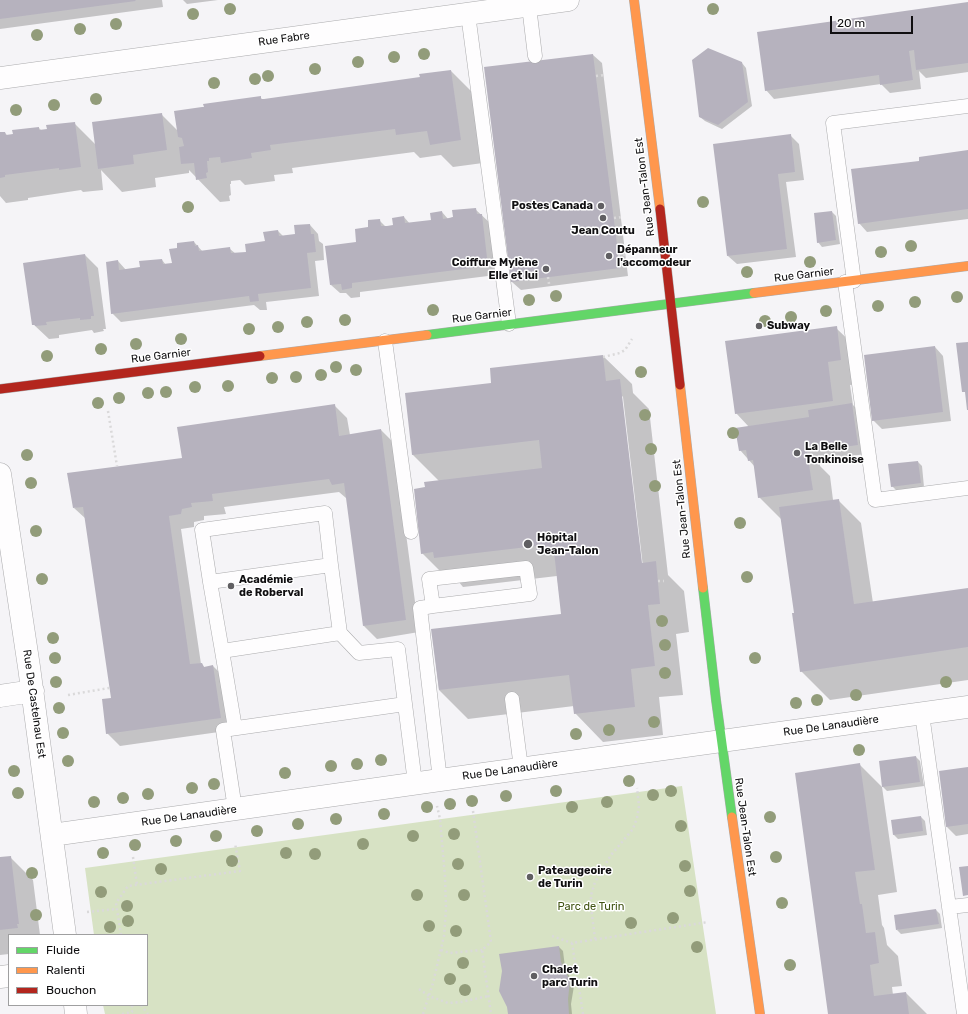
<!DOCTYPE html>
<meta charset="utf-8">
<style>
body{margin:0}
#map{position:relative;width:968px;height:1014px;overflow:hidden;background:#f5f4f7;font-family:Rubik,sans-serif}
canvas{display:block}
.legend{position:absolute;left:8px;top:934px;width:140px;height:72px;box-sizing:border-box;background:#fff;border:1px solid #9f9fa0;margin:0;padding:5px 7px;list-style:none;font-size:12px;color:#100f11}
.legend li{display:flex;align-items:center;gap:8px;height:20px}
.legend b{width:20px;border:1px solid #9f9fa0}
.scale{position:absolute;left:830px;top:16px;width:83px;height:18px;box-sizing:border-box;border:2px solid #100f11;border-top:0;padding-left:5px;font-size:12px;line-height:14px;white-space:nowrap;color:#100f11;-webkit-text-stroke:3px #fff;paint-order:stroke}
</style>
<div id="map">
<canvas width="968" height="1014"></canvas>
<ul class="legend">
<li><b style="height:5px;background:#63d668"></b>Fluide</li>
<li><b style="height:5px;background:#ff974d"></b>Ralenti</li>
<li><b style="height:5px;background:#b3261e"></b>Bouchon</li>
</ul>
<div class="scale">20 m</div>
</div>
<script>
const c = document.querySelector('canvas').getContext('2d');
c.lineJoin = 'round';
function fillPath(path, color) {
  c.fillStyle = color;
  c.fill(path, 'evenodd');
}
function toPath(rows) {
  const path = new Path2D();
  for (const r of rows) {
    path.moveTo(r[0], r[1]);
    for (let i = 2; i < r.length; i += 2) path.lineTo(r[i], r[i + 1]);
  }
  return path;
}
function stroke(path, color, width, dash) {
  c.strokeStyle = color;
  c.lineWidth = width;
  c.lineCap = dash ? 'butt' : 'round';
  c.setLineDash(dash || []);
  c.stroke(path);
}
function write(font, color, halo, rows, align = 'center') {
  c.font = font + ' Rubik,sans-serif';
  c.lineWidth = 3;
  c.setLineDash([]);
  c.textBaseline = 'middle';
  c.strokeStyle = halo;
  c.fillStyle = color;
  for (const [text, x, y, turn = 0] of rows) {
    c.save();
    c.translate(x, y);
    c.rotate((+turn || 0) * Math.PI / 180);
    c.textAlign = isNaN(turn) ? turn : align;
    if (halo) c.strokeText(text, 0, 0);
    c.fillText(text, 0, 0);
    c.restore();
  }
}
fillPath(toPath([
 [682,786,716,1014,105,1014,103,1005,147,1005,147,935,94,935,85,868]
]), '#d7e2c4');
fillPath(toPath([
 [0,0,162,0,163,7,0,29],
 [183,0,218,0,187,4],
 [968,4,968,72,926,78,919,71,921,89,890,93,881,84,774,99,766,90],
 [593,55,602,63,628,276,521,290,512,282],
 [742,63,746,68,752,106,722,129,705,121,700,117],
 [451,71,474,94,483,163,453,167,441,155,420,158,414,152,292,168,293,173,274,175,275,181,245,185,240,180,231,181,231,184,230,184,231,195,229,196,230,201,220,202,189,170,189,173,155,178,156,187,122,192,101,170,103,190,83,192,81,190,28,198,28,200,6,203,0,196,0,133,5,133,8,136,39,128,42,131,74,123,96,145,161,114,178,131,202,108,260,97,263,100,421,78],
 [790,135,799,144,804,180,786,182,796,257,737,264,728,256],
 [968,152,968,219,867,232,859,223,921,162],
 [475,209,490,223,496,275,360,292,360,297,351,298,346,293,340,293,331,285,357,242,370,228,379,220,386,227,394,226,404,217,410,224,432,221,442,212,448,219],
 [832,212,836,216,840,244,822,247,818,242],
 [310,225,318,234,319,241,323,244,324,260,315,261,319,296,266,302,267,310,260,310,254,305,121,322,112,313,118,261,126,270,141,268,162,260,166,265,173,264,179,249,194,242,203,252,230,249,236,254,247,253,266,242,278,231,283,236,296,235],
 [85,255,98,268,106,329,103,329,104,331,94,333,92,330,59,335,59,338,49,339,33,324],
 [836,328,859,350,863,383,850,385,853,405,861,413,866,454,819,460,820,466,830,476,833,500,838,500,861,523,873,603,968,589,968,680,830,700,801,671,795,614,782,520,759,497,755,467,740,450,749,427,736,413],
 [935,347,943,356,951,421,882,429,873,420],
 [603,356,632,384,633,393,649,409,668,575,684,591,689,632,676,634,683,695,659,697,663,735,603,742,575,713,574,706,468,719,439,690,432,630,562,615,557,576,463,587,458,581,451,582,422,553,426,488,439,481,413,455,406,394,492,384],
 [621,395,623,397,643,567,641,568],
 [334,405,347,418,350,435,381,430,394,443,419,632,377,639,364,626,347,498,346,498,339,492,224,507,226,514,204,516,204,520,194,522,194,527,181,529,201,664,205,668,213,666,226,679,233,730,120,746,107,733,112,698,86,519,74,508,184,459],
 [918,462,922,466,924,487,896,490,892,486],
 [916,757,920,761,924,786,887,791,883,787,880,762],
 [859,764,882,787,897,892,878,895,882,925,884,928,887,945,898,956,902,986,892,987,893,995,906,993,927,1014,829,1014],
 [968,768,968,834,956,836,947,827],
 [921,817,925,821,927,835,898,839,894,835,892,821],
 [10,857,33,880,40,935,9,935,9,954,0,955,0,858],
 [936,910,940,914,942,928,901,934,897,930],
 [559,947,563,951,565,967,574,986,571,1004,572,1014,509,1014]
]), '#0003');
fillPath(toPath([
 [0,0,135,0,136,1,0,19],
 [968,2,968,63,916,70,914,50,909,51,913,80,880,85,879,75,765,91,757,32],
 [708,48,742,62,748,102,718,125,699,117,694,75,692,60],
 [593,54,620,268,511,282,484,67],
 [451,70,461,140,430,145,427,131,396,135,395,129,270,145,271,150,251,153,252,158,221,163,220,157,209,158,209,161,207,161,208,172,206,173,207,178,196,180,194,163,181,164,179,147,184,146,182,138,178,137,174,111,202,107,204,107,203,104,261,96,261,99,264,99,420,77,419,74],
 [162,113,167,150,133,155,134,164,98,169,92,122],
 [75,122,81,167,59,170,59,168,5,175,5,177,0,178,0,132,5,132,6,135,13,134,12,130,39,127,39,130,47,129,46,125],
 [791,134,795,172,778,174,787,249,727,256,713,144],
 [968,150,968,209,858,224,851,169,919,161,919,157],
 [476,208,477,214,482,214,488,266,352,283,352,288,342,290,341,284,330,285,325,246,356,242,355,229,368,227,368,220,380,219,381,226,387,226,393,225,392,218,404,216,405,223,431,220,430,213,442,211,443,219,449,218,453,217,452,210],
 [832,211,836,240,817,243,814,213],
 [310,224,311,234,314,234,316,252,307,253,311,288,258,294,259,301,250,302,249,296,111,314,106,262,118,260,119,270,140,267,139,261,162,259,163,264,172,263,169,249,177,248,177,243,194,241,195,246,198,245,199,251,230,247,231,253,246,252,245,244,265,241,263,232,278,230,279,236,295,234,294,225],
 [85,254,94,316,91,316,91,319,80,320,80,318,46,322,47,325,35,326,35,325,32,325,23,263],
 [837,326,841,360,828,362,833,401,735,414,725,341],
 [968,342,968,410,967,410,965,392,962,392,956,343],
 [935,346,943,412,872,421,864,355],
 [603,355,606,381,620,379,642,563,656,561,660,604,648,605,655,666,631,669,635,707,574,714,569,675,439,690,431,629,561,614,554,552,537,554,536,546,434,558,433,552,421,554,414,489,425,487,424,482,542,468,539,440,412,455,405,393,491,383,490,368],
 [852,403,858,445,807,452,813,490,758,498,753,460,748,461,746,450,739,451,735,428,809,417,808,410],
 [335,404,339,436,381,429,406,620,363,626,344,483,332,485,329,479,212,494,213,501,191,503,192,507,182,509,181,514,169,516,190,664,202,663,204,667,213,665,221,718,106,734,102,699,111,698,83,507,73,508,67,473,182,458,177,427],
 [918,461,921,483,891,487,888,464],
 [839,499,854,604,968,588,968,647,800,672,792,613,794,613,779,507],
 [916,756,920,782,882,787,879,761],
 [860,763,875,870,855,872,860,904,862,904,866,933,875,932,879,963,870,965,874,996,906,992,909,1014,828,1014,795,773],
 [968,767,968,824,946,827,939,771],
 [921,816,923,831,893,835,891,820],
 [11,856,19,924,17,924,18,928,0,930,0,857],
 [968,866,968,895,963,896,959,867],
 [936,909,939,924,896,930,894,915],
 [559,946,561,962,570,981,568,999,569,1014,508,1014,507,1007,499,991,502,971,499,954]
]), '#b6b2be');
const lane = toPath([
 [529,6,535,56],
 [468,14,509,324],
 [854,281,833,123,968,106],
 [845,282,875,500,968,488],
 [385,341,411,532],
 [210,582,202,530,325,513,331,565],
 [433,606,429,579,526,568,530,594,433,606,420,608,440,780],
 [222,651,210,582,331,565,340,633],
 [512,699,521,768],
 [405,704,415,783],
 [922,714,964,1014],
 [235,728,222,651,340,633,359,653,398,649,405,704,223,730,235,809],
 [950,907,968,905]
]);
const street = toPath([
 [0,78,568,0],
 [0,474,29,667,65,935],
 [0,696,33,691],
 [52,835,440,780,968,707],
 [0,977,9,976],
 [75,1005,76,1014]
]);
const fast = toPath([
 [427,335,754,293],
 [703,588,716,700,732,817]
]);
const slow = toPath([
 [634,0,660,209],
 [754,293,968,266],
 [260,356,427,335],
 [680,385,703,588],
 [732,817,760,1014]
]);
const jam = toPath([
 [660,209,680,385],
 [0,389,260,356]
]);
stroke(lane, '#ababad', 15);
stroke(street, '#ababad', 23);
stroke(fast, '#ababad', 10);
stroke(slow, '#ababad', 10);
stroke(jam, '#ababad', 10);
stroke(toPath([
 [596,76,605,75],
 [614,218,623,217],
 [618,256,628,254],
 [548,277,549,284],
 [603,357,620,353,625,350,632,339],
 [108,411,117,466],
 [658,581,664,581],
 [68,695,109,688],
 [473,811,491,942,482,950,491,1014],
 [133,857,137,885],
 [87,912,117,909],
 [121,935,116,903,128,886,240,871,235,843],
 [552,936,572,943],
 [595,939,591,907,591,895,595,882,611,855,633,829,637,818,639,806,637,788],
 [441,950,450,953,482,950],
 [419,989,429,996,448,1003,461,1002,488,996],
 [141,1005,148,1014],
 [122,1014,132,1012,132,1005],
 [423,1014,433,983,444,936,446,909,445,877,440,819,437,806],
 [583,1014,572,943,708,922]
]), '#dad9da', 2.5, [2, 3]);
stroke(lane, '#fefdfe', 14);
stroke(street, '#fefdfe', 22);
stroke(fast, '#63d668', 9);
stroke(slow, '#ff974d', 9);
stroke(jam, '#b3261e', 9);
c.fillStyle = '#929c7a';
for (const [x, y] of [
 [230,9],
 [713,9],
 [193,14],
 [116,24],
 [80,29],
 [37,35],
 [424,54],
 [394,57],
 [358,62],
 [315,69],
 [268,76],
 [255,79],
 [214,83],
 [96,99],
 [54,105],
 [16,110],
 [703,202],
 [188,207],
 [911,246],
 [881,252],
 [810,262],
 [747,272],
 [556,296],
 [957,297],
 [529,300],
 [915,302],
 [878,306],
 [433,310],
 [826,311],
 [791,317],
 [345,320],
 [765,321],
 [307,322],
 [278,327],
 [249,329],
 [181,339],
 [136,344],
 [101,349],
 [47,356],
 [336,367],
 [356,370],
 [641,372],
 [321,375],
 [296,377],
 [272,378],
 [228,386],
 [195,387],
 [166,392],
 [148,393],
 [119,398],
 [98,403],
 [645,415],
 [733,433],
 [651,449],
 [27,455],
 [31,483],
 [655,486],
 [740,523],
 [36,531],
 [747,577],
 [42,579],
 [662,621],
 [53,638],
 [665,645],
 [55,658],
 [755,658],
 [665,673],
 [56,682],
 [946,682],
 [856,695],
 [817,700],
 [796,703],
 [59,708],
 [654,722],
 [609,730],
 [63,733],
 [576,734],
 [859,750],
 [381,760],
 [68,761],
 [357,764],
 [331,766],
 [14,771],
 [285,773],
 [629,781],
 [214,784],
 [192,788],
 [556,791],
 [671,791],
 [18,793],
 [148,794],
 [653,795],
 [506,796],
 [123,798],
 [472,801],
 [94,802],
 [607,802],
 [450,804],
 [427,807],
 [572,807],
 [384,814],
 [770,817],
 [336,819],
 [298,824],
 [681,826],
 [257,831],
 [454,834],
 [216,836],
 [413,836],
 [176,841],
 [363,844],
 [135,845],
 [103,853],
 [286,853],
 [315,854],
 [776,857],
 [232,861],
 [458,864],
 [685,866],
 [161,869],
 [32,873],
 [690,891],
 [101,892],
 [417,895],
 [464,895],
 [782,903],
 [127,906],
 [36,915],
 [673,918],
 [128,921],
 [631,923],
 [429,926],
 [110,927],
 [456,931],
 [697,947],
 [463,963],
 [790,965],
 [450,979],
 [465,990]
]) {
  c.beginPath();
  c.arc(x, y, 6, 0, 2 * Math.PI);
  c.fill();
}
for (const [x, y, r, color] of [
 [601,206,4,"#605f62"],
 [603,218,4,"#605f62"],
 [609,256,4,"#605f62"],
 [546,269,4,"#605f62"],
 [759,326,4,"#605f62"],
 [797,453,4,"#605f62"],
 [528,544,5,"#605f62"],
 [231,586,4,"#605f62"],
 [530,877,4,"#605f62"],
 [534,976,4,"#605f62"]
]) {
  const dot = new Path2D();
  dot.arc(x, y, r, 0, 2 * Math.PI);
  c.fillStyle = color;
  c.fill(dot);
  stroke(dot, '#fff', 1.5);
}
write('11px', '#100f11', '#fff', [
 ["Rue Fabre",284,39,-8],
 ["Rue Jean-Talon Est",645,187,-97],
 ["Rue Garnier",804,275,-7],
 ["Rue Garnier",482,316,-7],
 ["Rue Garnier",161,356,-7],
 ["Rue Jean-Talon Est",682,509,-96],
 ["Rue De Castelnau Est",34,704,82],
 ["Rue De Lanaudière",831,726,-8],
 ["Rue De Lanaudière",510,770,-8],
 ["Rue De Lanaudière",189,816,-8],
 ["Rue Jean-Talon Est",745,827,82]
]);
write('bold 11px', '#100f11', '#fff', [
 ["Postes Canada",593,206,"right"],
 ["Jean Coutu",603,231,"center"],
 ["Dépanneur",617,250],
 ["l'accomodeur",617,263],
 ["Coiffure Mylène",538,263,"right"],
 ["Elle et lui",538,276,"right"],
 ["Subway",767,326],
 ["La Belle",805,447],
 ["Tonkinoise",805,460],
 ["Hôpital",537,538],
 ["Jean-Talon",537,551],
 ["Académie",239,580],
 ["de Roberval",239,593],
 ["Pateaugeoire",538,871],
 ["de Turin",538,884],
 ["Chalet",542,970],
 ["parc Turin",542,983]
], 'left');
write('11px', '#415414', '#fff', [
 ["Parc de Turin",591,907]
]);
</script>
